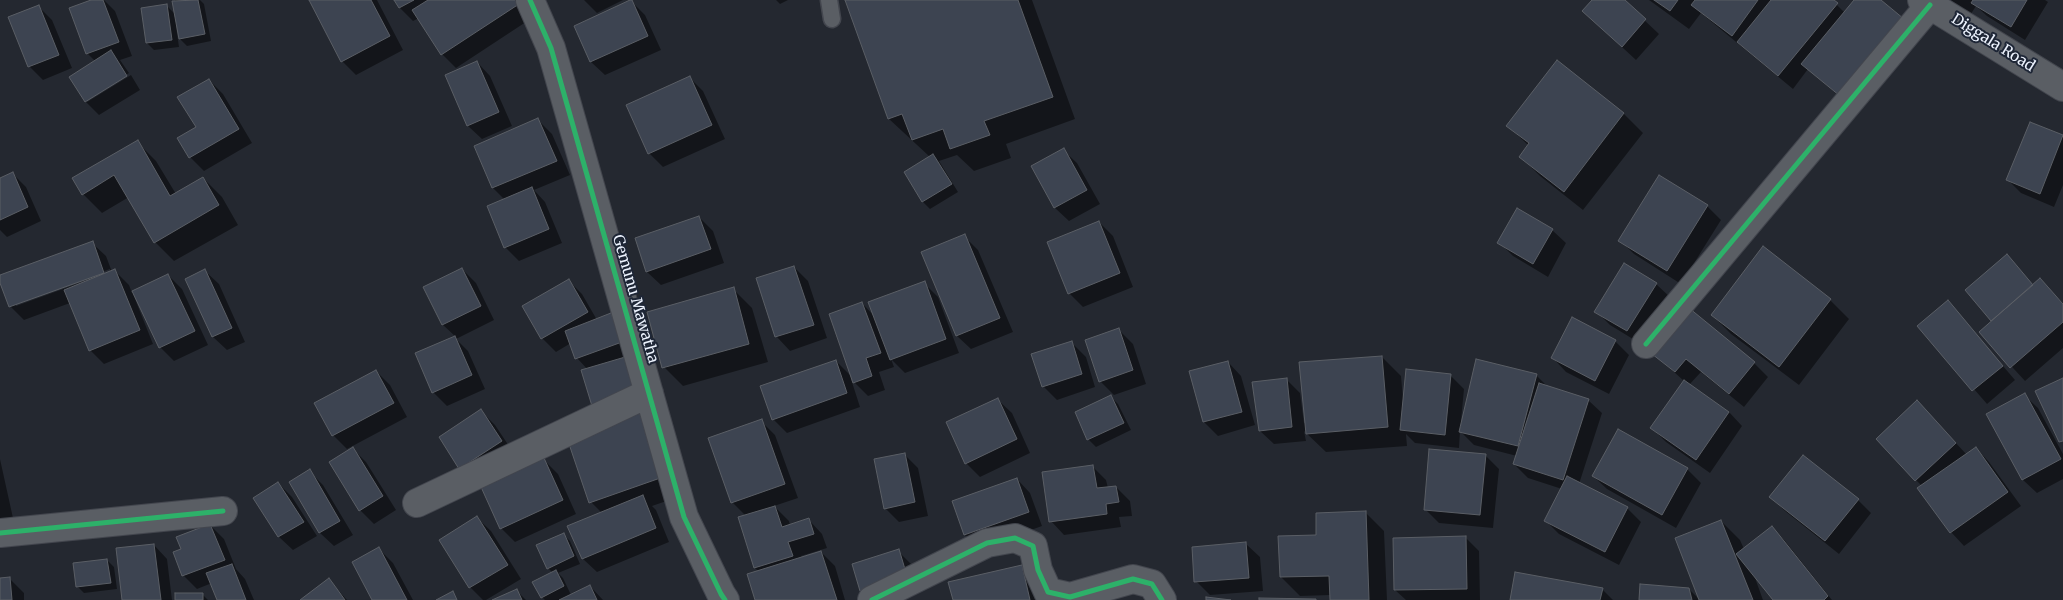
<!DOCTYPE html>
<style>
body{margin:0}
canvas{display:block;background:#242830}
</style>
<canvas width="2063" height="600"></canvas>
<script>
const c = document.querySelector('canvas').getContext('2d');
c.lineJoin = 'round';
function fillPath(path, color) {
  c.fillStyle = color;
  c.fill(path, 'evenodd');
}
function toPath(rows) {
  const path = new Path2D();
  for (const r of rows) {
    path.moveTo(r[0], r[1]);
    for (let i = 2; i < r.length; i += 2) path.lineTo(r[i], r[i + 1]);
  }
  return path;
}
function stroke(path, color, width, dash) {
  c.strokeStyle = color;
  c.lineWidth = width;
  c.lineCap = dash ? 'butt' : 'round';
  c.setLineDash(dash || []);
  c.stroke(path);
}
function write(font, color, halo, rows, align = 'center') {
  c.font = font + ' Merriweather,serif';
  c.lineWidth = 4;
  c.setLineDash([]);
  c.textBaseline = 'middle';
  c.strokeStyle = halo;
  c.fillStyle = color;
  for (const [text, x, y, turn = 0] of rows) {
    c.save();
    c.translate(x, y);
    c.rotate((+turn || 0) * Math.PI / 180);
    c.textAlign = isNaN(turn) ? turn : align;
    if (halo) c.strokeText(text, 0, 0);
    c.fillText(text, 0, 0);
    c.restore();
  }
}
fillPath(toPath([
 [94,0,104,0,115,11,132,56,120,60,129,73,87,99,87,102,131,75,140,90,99,115,86,102,96,62,87,53],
 [175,0,200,0,204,4,211,41,187,46,180,39,178,26,176,26,179,47,154,50,147,43,167,6,176,15],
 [310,0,377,0,403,50,356,75,342,61],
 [396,0,520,0,532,18,456,68,442,54,419,18,413,21,400,8],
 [584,0,623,0,597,13],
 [776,0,788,0,780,4],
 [847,0,1032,0,1075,119,1006,144,1011,158,974,171,957,155,939,161,958,192,930,209,923,202,906,173,930,157,889,119],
 [1594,0,1623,0,1659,34,1636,60,1598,25],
 [1649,0,1832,0,1845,13,1856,0,1879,0,1854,109,1808,69,1793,89,1701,13,1689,29],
 [1941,0,2045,0,2048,2,2025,40,1987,16,1976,6,1969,17],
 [631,1,645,15,661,50,605,75,591,62,575,26],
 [38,6,52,20,72,68,43,80,29,66],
 [477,62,490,76,512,126,482,139,468,126],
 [1557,62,1624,114,1643,133,1583,210,1540,176,1521,157,1529,146,1508,126],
 [689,77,703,91,725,139,663,167,649,153],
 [209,80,223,94,252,143,204,171,190,157],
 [538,120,552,134,570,175,534,190,545,202,562,243,519,261,505,247,505,200,493,188,476,146],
 [2030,123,2063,137,2063,185,2054,207,2021,193,2007,179],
 [137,142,156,161,176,194,203,178,222,197,238,225,174,261,155,242,129,197,102,213,83,194],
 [1063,150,1077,163,1100,204,1069,221,1055,208,1033,167],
 [13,174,26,187,41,221,7,237,0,230,0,179],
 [1707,206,1721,220,1681,284,1634,254,1620,240],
 [699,217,713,231,724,263,661,285,647,272,636,239],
 [1099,222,1113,236,1133,287,1083,307,1069,293],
 [1552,230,1566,243,1548,277,1513,256,1499,242],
 [964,236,978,250,1013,332,971,349,957,336,923,253],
 [92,243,106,256,112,272,115,271,129,285,132,293,168,275,182,289,208,345,174,361,160,347,135,293,133,294,153,344,104,364,90,350,70,303,24,320,10,306,0,276],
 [110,269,110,272,16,306,16,303],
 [1763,248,1830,300,1849,319,1799,385,1731,334,1712,315],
 [2007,256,2034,286,2040,280,2063,303,2063,348,2025,381,1980,332,1993,321,1967,290],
 [794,267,808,281,827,338,790,351,777,337,757,279],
 [462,269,476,283,494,320,456,339,468,351,485,389,447,406,433,392,417,354,456,337,443,325,425,287],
 [205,271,219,284,245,342,227,350,213,337,187,279],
 [568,280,582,294,597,320,611,315,625,329,635,355,588,370,577,358,571,343,556,352,542,338],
 [924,283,938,297,959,353,905,373,891,359,894,367,879,372,885,390,868,396,851,379,860,407,787,433,773,419,836,361,853,378,862,303,875,317],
 [1656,284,1670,297,1641,344,1610,325,1596,311],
 [733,289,752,308,768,362,683,386,664,367],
 [1948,302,2015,380,1987,404,1919,326],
 [1689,310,1754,363,1768,377,1744,407,1701,372,1689,385,1729,412,1742,426,1710,473,1666,442,1652,428,1684,381,1654,354],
 [1119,330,1133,344,1146,384,1114,395,1100,381],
 [1615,341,1629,355,1609,394,1566,372,1553,358],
 [1072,343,1086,357,1095,387,1057,400,1043,386],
 [1382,357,1401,376,1403,399,1450,375,1464,389,1461,421,1536,375,1548,387,1588,400,1602,413,1579,484,1627,508,1641,522,1619,565,1559,534,1546,521,1562,489,1528,478,1514,464,1517,456,1474,445,1460,431,1459,448,1415,443,1406,434,1407,446,1326,452,1304,431,1306,441,1274,444,1260,431,1286,379,1300,393,1304,423,1306,423],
 [1228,362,1241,376,1255,425,1218,436,1204,422,1190,372],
 [376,371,390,385,407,417,347,449,333,435],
 [2024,395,2038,408,2063,454,2063,479,2037,493,2023,480,1987,414],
 [1111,397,1118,404,1131,430,1096,447,1089,440,1077,413],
 [998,400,1012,413,1030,453,980,477,966,463],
 [481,411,495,425,515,455,460,468],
 [643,412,684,495,652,506,656,510,669,542,597,572,583,559,602,513,591,502],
 [1931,416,1967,455,1976,448,1989,462,2021,506,1964,546,1951,532,1922,486,1916,480],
 [761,421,775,435,798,498,774,506,789,521,790,526,809,520,822,534,827,548,801,556,802,558,821,552,835,566,845,600,756,600,759,572,755,568,746,516,732,502],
 [1618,430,1687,469,1701,483,1676,528,1607,489,1593,476],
 [353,449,366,462,396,510,374,524,360,510,331,462],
 [904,454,918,468,928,516,899,522,885,508],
 [1485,455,1499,469,1493,528,1439,523,1425,509],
 [0,459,13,518,0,520],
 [544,460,558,474,576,514,515,542,501,528],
 [1092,466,1106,480,1108,488,1116,487,1130,501,1132,516,1119,517,1121,527,1064,535,1051,521],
 [309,471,323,485,353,535,334,546,320,533,291,482],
 [1017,479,1030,493,1042,526,979,549,965,535,954,502],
 [278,483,292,497,317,536,293,550,279,537,255,498],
 [1771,497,1858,500,1871,513,1839,554,1785,511],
 [1365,512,1384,531,1387,600,1331,600,1331,595,1300,596,1281,577,1318,536],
 [477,518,491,531,521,579,486,600,483,600,470,587],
 [1721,521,1740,540,1744,549,1772,527,1785,541,1832,600,1774,600,1754,575,1763,600,1701,600],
 [210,525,224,539,236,569,245,579,254,600,218,600,212,583,197,589,183,575,182,550],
 [563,534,570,541,580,564,558,573,563,578,571,595,590,586,603,600,545,600,542,597,553,573,548,568],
 [1465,537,1479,551,1480,600,1406,600,1395,590],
 [1246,544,1260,557,1263,591,1210,595,1196,581],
 [154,545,167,559,172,600,123,600],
 [379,549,393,563,413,600,373,600],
 [898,551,912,565,920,590,871,600,861,590],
 [107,560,114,567,117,589,84,593,77,586],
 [1022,566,1041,585,1044,600,954,600],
 [0,579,10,579,24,593,24,600,0,600],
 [329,580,347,600,302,600],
 [1602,589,1613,600,1512,600],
 [1689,589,1700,600,1640,600],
 [516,590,526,600,495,600],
 [202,594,208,600,176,600]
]), '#0007');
const building = toPath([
 [91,0,103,0,119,42,86,54,69,8,91,0],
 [198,0,205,34,179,39,172,1,198,0],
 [309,0,371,0,390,36,341,62,309,0],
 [394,0,414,0,399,8,394,0],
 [428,0,516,0,519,4,441,55,412,10,428,0],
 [630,0,632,0,648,36,590,62,574,26,630,0],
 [845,0,1018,0,1053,97,984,121,990,135,950,149,943,129,912,140,902,114,888,119,845,0],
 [1592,0,1625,0,1646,19,1622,47,1582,11,1592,0],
 [1654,0,1678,0,1670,11,1654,0],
 [1695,0,1758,0,1732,36,1691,5,1695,0],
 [1771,0,1834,0,1838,3,1778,76,1737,42,1771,0],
 [1854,0,1881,0,1904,19,1840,96,1801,64,1854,0],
 [1973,0,2027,0,2011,27,1971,3,1973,0],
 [167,4,172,40,146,43,141,8,167,4],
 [39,5,59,55,28,67,8,17,39,5],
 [111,50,127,76,85,102,69,77,111,50],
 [1557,60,1624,113,1564,192,1519,157,1529,143,1506,126,1557,60],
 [477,61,499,112,467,126,445,75,477,61],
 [690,76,712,125,648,154,626,105,690,76],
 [209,79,239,129,189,158,177,138,196,127,177,97,209,79],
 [538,118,557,161,492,188,474,146,538,118],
 [2030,122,2063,135,2040,194,2006,180,2030,122],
 [138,140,170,196,203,177,219,205,154,243,114,175,82,195,72,178,138,140],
 [1064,148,1087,190,1054,208,1031,166,1064,148],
 [933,154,952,184,922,202,904,172,933,154],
 [13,172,28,207,0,220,0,178,13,172],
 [1659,175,1708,205,1667,271,1618,241,1659,175],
 [532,187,549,229,504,248,487,206,532,187],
 [1517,208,1553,229,1533,264,1497,243,1517,208],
 [699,216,711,249,646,272,635,238,699,216],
 [1099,221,1120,273,1068,294,1047,242,1099,221],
 [965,234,1000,318,956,336,921,252,965,234],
 [93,241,104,273,9,307,0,283,0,275,93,241],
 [1763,246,1831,299,1779,367,1711,315,1763,246],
 [2007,254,2033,285,1991,321,1965,290,2007,254],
 [1624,263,1657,283,1627,331,1594,312,1624,263],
 [794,266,814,325,775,337,756,278,794,266],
 [462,268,481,306,442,325,423,287,462,268],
 [115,269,140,330,89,351,64,290,115,269],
 [205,269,232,328,212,337,185,279,205,269],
 [168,274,195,331,159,348,132,291,168,274],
 [2040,278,2063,304,2063,322,2010,368,1979,332,2040,278],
 [569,279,588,312,541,339,522,306,569,279],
 [925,281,946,339,890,360,868,302,925,281],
 [734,287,749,344,662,368,647,312,734,287],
 [1948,300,2003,366,1972,391,1917,326,1948,300],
 [862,302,881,353,866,358,872,376,853,383,829,314,862,302],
 [1689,308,1755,362,1729,394,1686,359,1675,372,1652,354,1689,308],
 [611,313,622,342,575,359,565,331,611,313],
 [1572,317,1616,340,1595,381,1551,358,1572,317],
 [1119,328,1133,370,1099,382,1085,340,1119,328],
 [455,336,472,375,432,393,415,353,455,336],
 [1072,341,1082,374,1042,387,1031,354,1072,341],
 [632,355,642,391,592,406,581,370,632,355],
 [1382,356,1388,427,1306,434,1299,362,1382,356],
 [1476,359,1537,374,1518,446,1459,432,1476,359],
 [836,360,847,393,772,420,760,386,836,360],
 [1228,361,1242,412,1203,422,1189,371,1228,361],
 [1406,369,1451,374,1445,435,1400,430,1406,369],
 [376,370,394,403,332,436,314,403,376,370],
 [1287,378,1292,427,1259,431,1252,382,1287,378],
 [2063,378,2063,441,2059,442,2035,391,2063,378],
 [1684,380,1729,412,1696,460,1650,428,1684,380],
 [1539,383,1589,399,1563,480,1513,464,1539,383],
 [2025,393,2061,459,2022,480,1986,414,2025,393],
 [1111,395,1124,423,1087,440,1075,412,1111,395],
 [998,398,1017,439,965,464,946,422,998,398],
 [1917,400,1956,443,1915,481,1876,439,1917,400],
 [481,409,502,441,459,469,439,437,481,409],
 [643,411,666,476,589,503,567,438,643,411],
 [762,419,785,484,731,503,708,438,762,419],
 [1618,429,1688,468,1662,515,1592,476,1618,429],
 [353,447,383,496,359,511,329,462,353,447],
 [1976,447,2008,492,1950,533,1917,488,1976,447],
 [1429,449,1486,454,1480,515,1424,510,1429,449],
 [905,453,915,502,884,509,874,459,905,453],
 [1803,455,1859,499,1825,541,1769,497,1803,455],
 [544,458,563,500,500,529,481,487,544,458],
 [1093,465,1097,488,1116,486,1119,502,1106,504,1107,514,1049,522,1042,472,1093,465],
 [310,469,340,521,319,533,289,482,310,469],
 [1567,476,1628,507,1605,552,1544,521,1567,476],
 [1017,478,1029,512,964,535,952,501,1017,478],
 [278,482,304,522,278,537,253,498,278,482],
 [643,495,656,528,582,559,567,526,643,495],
 [775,506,782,527,809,518,814,534,788,542,793,556,754,568,738,517,775,506],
 [1366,511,1369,600,1330,600,1329,576,1280,577,1278,536,1316,535,1316,513,1366,511],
 [477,516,508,565,469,588,439,540,477,516],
 [1721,520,1753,600,1699,600,1675,538,1721,520],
 [210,524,225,560,182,576,173,552,181,549,176,537,210,524],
 [1772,526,1828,596,1824,600,1773,600,1736,554,1772,526],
 [564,533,574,556,547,569,536,545,564,533],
 [1466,536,1467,589,1394,590,1393,538,1466,536],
 [1246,542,1249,578,1194,582,1192,547,1246,542],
 [154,544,161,600,122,600,116,548,154,544],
 [379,547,407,600,372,600,352,562,379,547],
 [899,549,907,576,860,591,852,564,899,549],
 [821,551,837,600,755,600,747,574,821,551],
 [107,559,111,583,76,587,73,563,107,559],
 [232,564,246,600,217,600,206,573,232,564],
 [1022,565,1030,600,953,600,948,582,1022,565],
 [556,570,564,586,541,598,532,582,556,570],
 [1515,572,1603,588,1600,600,1510,600,1515,572],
 [10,577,12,600,0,600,0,578,10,577],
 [329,578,345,600,300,600,329,578],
 [1640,584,1689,588,1692,600,1639,600,1640,584],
 [590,585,597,600,559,600,590,585],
 [517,589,522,600,492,600,517,589],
 [453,591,457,600,436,600,453,591],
 [175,593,203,593,203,600,175,600,175,593],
 [1206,597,1231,600,1206,600,1206,597],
 [1259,598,1316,599,1316,600,1259,600,1259,598]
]);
fillPath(building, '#3d4451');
stroke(building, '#5a5e65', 1);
const service = toPath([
 [829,0,832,19]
]);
const minor = toPath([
 [530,0,551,48,684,517,721,594,725,600],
 [1922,0,2063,87],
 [1646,344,1930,5],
 [417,503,649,393],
 [0,533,223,511],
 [872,600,987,543,1015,538,1033,546,1038,570,1048,592,1070,597,1133,579,1152,584,1162,600]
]);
stroke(service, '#43464e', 19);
stroke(minor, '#43464e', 30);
stroke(service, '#5a5e64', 16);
stroke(minor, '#5a5e64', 28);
stroke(toPath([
 [530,0,551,48,684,517,721,594,725,600],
 [1646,344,1930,5],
 [0,533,223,511],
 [872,600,987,543,1015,538,1033,546,1038,570,1048,592,1070,597,1133,579,1152,584,1162,600]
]), '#2db169', 5);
write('15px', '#edf3fe', '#1e2636', [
 ["Diggala Road",1993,43,32],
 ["Gemunu Mawatha",635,299,74]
]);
</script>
